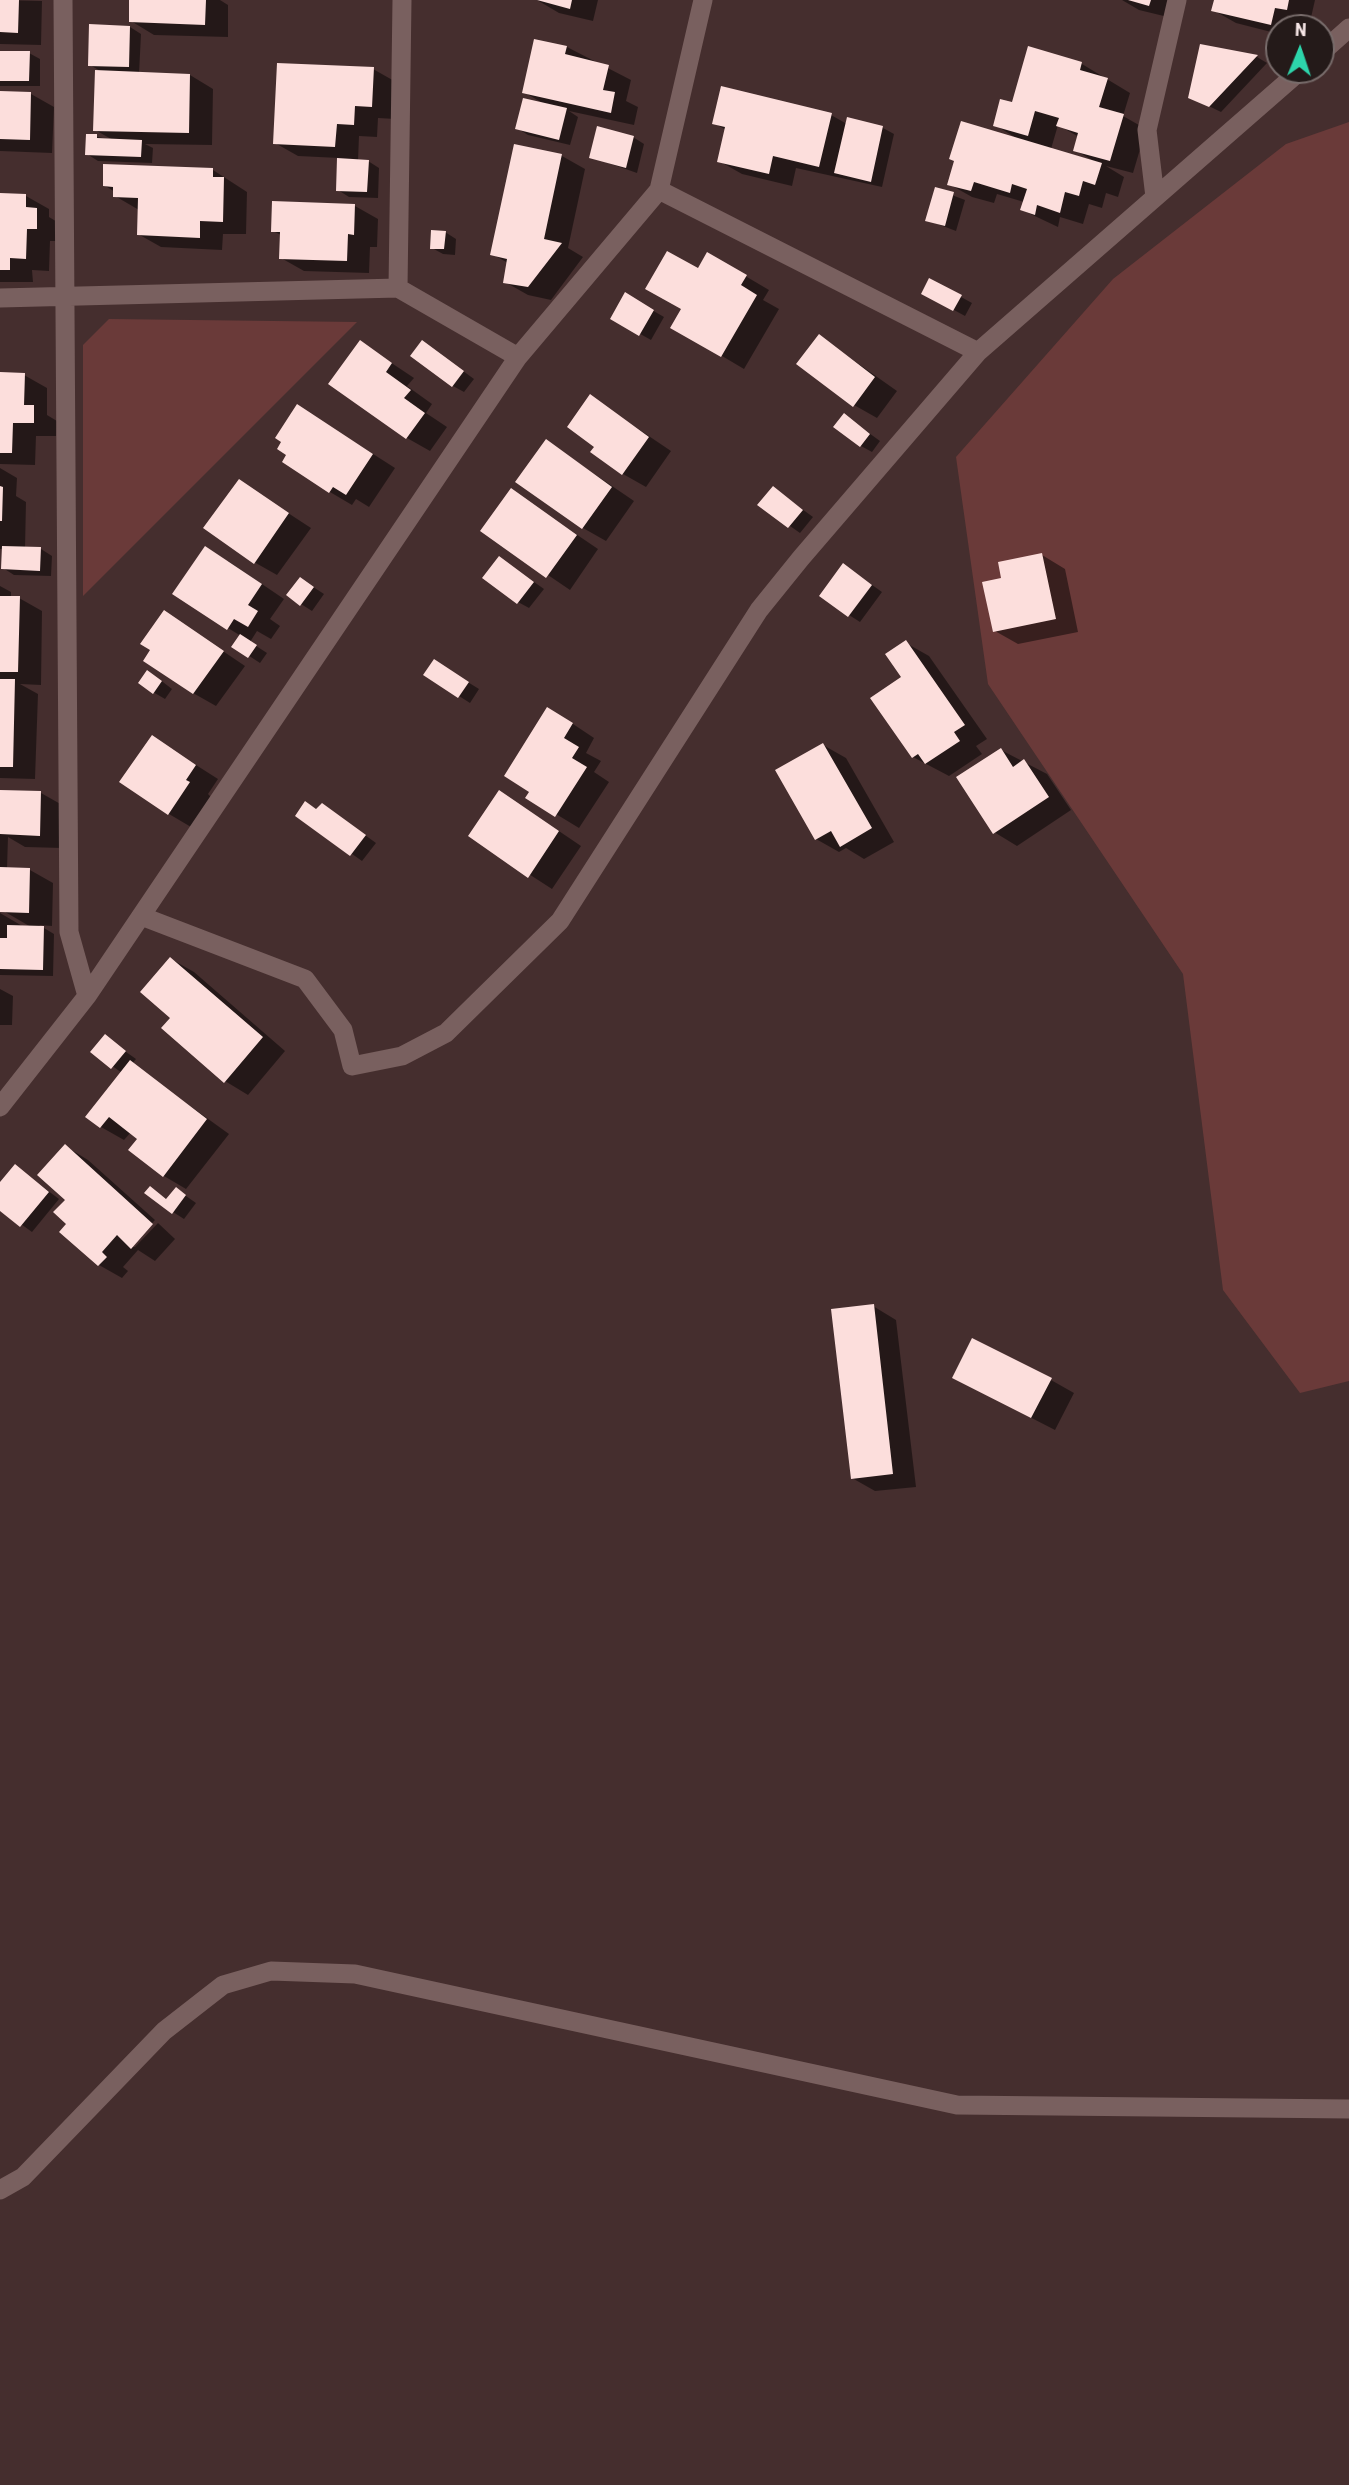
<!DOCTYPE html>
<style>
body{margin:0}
#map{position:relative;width:1349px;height:2485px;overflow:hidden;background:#452e2e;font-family:"Roboto Condensed",sans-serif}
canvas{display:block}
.north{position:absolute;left:1265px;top:14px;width:70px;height:70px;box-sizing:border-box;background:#241a19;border:2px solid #786c6b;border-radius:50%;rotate:2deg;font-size:19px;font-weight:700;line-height:28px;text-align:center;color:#f7e7e7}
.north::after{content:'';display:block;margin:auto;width:24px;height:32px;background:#2dd5ab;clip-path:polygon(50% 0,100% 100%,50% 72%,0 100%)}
</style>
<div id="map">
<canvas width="1349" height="2485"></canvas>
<div class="north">N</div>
</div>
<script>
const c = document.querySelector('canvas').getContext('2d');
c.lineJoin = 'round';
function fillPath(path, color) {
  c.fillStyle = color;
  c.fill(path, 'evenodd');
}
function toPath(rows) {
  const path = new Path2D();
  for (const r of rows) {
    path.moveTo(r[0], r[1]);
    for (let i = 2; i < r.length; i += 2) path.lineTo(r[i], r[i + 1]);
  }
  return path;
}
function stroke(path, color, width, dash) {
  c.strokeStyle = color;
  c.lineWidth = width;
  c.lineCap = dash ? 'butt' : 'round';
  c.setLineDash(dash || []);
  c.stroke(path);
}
fillPath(toPath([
 [1349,122,1349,1381,1300,1393,1223,1290,1183,974,988,684,956,457,1113,279,1286,144],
 [109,319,357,322,83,596,83,345]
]), '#6a3a39');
fillPath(toPath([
 [0,0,42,1,41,45,0,44],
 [131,0,220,0,228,5,228,37,154,35,131,21],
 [537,0,598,0,593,21,559,13],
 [1122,0,1177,0,1172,18,1139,10],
 [1216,0,1315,0,1310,22,1298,20,1296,28,1279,28,1279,34,1236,23,1213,10],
 [130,27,141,34,139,74,190,75,213,89,212,145,145,144,153,148,152,163,98,161,87,154,88,135,113,140,95,130,102,72,90,65],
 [536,41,567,47,631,80,626,101,638,107,634,125,569,111,578,117,570,145,528,135,517,128,544,104,524,92],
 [1201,46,1257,57,1267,63,1221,112,1190,97],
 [1029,49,1082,64,1130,93,1123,116,1146,129,1133,173,1106,166,1124,177,1118,197,1106,193,1102,208,1089,204,1083,224,1060,217,1058,227,1022,210,1024,202,997,194,994,203,972,197,949,184,1018,139,995,125,1013,104],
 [1058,125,1079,137,1075,150,1092,160,1051,149],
 [0,52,29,53,40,59,40,86,0,86],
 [373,69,396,82,395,119,378,118,377,137,359,136,358,161,368,161,379,168,378,198,349,197,338,190,339,158,298,156,275,143],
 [0,93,31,94,54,107,52,153,0,151],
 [831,115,847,124,848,120,883,128,894,134,882,187,796,168,792,186,742,174,719,161,726,130,714,123],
 [633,137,644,144,637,173,591,157],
 [515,146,562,156,585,169,568,248,583,257,551,300,528,295,505,282,508,263,492,254],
 [213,170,247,192,246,234,223,234,222,250,161,247,138,234,139,210,115,196,115,192,104,185],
 [936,189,965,200,956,231,927,220],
 [0,195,26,196,49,209,49,217,59,223,59,241,50,241,49,271,32,270,33,282,0,282],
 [355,206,378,219,377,247,370,247,369,273,304,271,281,258,281,235,273,231],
 [445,232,456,239,455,255,443,254,432,248],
 [708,254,769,290,763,300,779,309,744,369,673,327],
 [930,280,972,303,965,316,923,293],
 [626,295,664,317,651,340,612,318],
 [819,336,897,391,877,418,854,405],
 [360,342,414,378,407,386,432,404,426,413,447,427,430,451,407,438],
 [433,349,474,379,464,392,453,386],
 [0,374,24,375,47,388,47,415,57,421,56,436,36,436,35,465,0,464],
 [591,397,671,451,646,487,623,474],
 [844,415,880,441,872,452,861,446],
 [320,420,395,468,369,507,356,499,352,505,330,492],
 [546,441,634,501,606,541,583,528],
 [0,468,17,478,16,496,26,502,25,549,41,549,52,556,51,576,14,575,3,568,4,549,0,549],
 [239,481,311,528,277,575,254,562],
 [773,488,813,517,800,533,760,505],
 [511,490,598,549,570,590,482,530],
 [1042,555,1065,569,1078,632,1018,644,995,631,1003,579],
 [228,561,284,599,270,619,280,626,271,639,257,631,250,642,267,653,260,663,234,646,241,636,228,628],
 [510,565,544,589,529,608,518,602],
 [844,565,882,592,860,622,849,615],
 [301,579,324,594,312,611,301,604],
 [0,586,11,592,11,598,19,598,42,611,41,685,20,684,38,694,35,779,0,778],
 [165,612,245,666,216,706,193,693,153,650],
 [906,643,929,656,987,739,976,746,982,754,949,776,913,757,903,678],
 [445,668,479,689,470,703,426,675],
 [159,679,172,689,165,699,153,692],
 [570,722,594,738,586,753,601,761,594,772,609,782,579,828,528,797],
 [152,737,218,779,208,794,211,797,191,827,169,814],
 [823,745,846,758,894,842,864,859,846,848,839,852,816,839],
 [1001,750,1047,774,1071,810,1017,846,994,832],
 [0,791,41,793,64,806,62,848,25,847,8,837,7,869,30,870,53,883,52,926,39,925,54,934,53,976,0,975,0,913,24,927,31,927,0,909],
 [306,803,318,810,333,812,376,843,362,861,297,815],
 [522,806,581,846,552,889,470,836],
 [171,959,194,972,285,1051,248,1095,225,1081,172,1018],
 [0,989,13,996,12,1025,0,1025],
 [105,1037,136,1059,132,1064,229,1134,186,1189,164,1176,139,1138,131,1132,124,1140,101,1127,122,1073,93,1052],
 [65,1146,88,1160,155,1220,130,1247,135,1247,158,1223,175,1239,155,1261,138,1250,123,1267,128,1271,122,1278,99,1265,69,1224],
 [15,1166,59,1199,32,1232,0,1209,0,1185],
 [150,1188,168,1200,176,1189,196,1203,184,1219,173,1212],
 [873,1306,896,1320,916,1487,875,1491,852,1478],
 [1051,1380,1074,1393,1055,1430,977,1390]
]), '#0007');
fillPath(toPath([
 [0,0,19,0,18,33,0,32],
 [129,0,206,0,205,25,129,22],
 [537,0,572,0,570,9],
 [1128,0,1151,0,1149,6],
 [1214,0,1289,0,1287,10,1275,8,1271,25,1211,11],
 [89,24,130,26,129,67,88,66],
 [534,39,567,46,565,54,609,65,603,90,615,92,611,113,522,93],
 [1200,44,1258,55,1209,107,1188,98],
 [1028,46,1082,62,1080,70,1108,78,1099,107,1124,114,1110,161,1073,151,1078,133,1056,126,1059,118,1035,111,1028,136,993,126,1000,99,1012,102],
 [0,51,30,51,29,81,0,81],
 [277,63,374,67,372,107,355,106,354,125,337,124,335,147,273,144],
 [95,70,190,74,189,133,93,131],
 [721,86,832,113,819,167,773,156,769,174,717,162,725,127,712,124],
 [0,91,31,92,30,140,0,139],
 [523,98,567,108,559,140,515,129],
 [847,117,883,126,871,182,834,173],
 [961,121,1102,163,1095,185,1083,181,1079,196,1065,192,1060,213,1037,205,1035,215,1020,210,1027,189,1012,184,1010,193,974,182,971,191,947,185,954,161,949,159],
 [597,126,634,136,626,168,589,158],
 [86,134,97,134,97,138,142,140,141,157,85,155],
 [514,144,562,154,544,239,562,243,528,287,503,283,507,259,490,255],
 [337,158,369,160,367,192,336,191],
 [103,164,213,168,213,177,224,177,223,222,200,221,200,238,137,235,138,198,113,197,113,187,103,186],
 [935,187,954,192,945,226,925,221],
 [0,193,26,194,26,207,37,208,37,229,27,229,26,259,10,258,10,270,0,270],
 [272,201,355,204,354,235,348,234,347,261,279,259,280,232,271,232],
 [431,230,446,231,444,249,430,249],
 [667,251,698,268,707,252,747,275,741,285,757,295,721,357,670,328,681,309,645,289],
 [929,278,962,295,953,311,921,294],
 [625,292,654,310,639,336,610,319],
 [819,334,875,377,853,407,796,364],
 [360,340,392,363,386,372,411,390,404,398,425,413,406,439,328,384],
 [422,340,464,371,452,387,410,356],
 [0,372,25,373,24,405,34,405,34,423,13,423,12,453,0,453],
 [590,394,649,437,622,475,590,452,594,447,567,427],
 [297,404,373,454,346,495,333,487,329,493,282,462,286,455,277,449,281,442,275,438],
 [844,413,870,434,860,447,833,427],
 [546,439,612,487,582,529,515,482],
 [239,479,289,513,254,564,203,528],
 [0,486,3,487,2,521,0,521],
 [773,486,803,510,788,528,757,505],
 [511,488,577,535,546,578,480,531],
 [2,546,41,547,40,571,1,569],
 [205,546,262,584,248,605,258,611,248,627,234,619,227,630,172,594],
 [1042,553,1056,619,993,632,982,582,1001,578,998,562],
 [499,556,534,582,517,604,482,578],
 [843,563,872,585,848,617,819,596],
 [300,577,314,587,300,606,286,595],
 [0,596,20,596,18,672,0,672],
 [164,610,224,651,193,694,143,661,150,650,140,644],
 [240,634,257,645,248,658,231,647],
 [906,640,965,725,954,732,960,741,925,764,918,754,912,758,870,698,901,677,885,654],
 [434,659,469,682,458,698,423,675],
 [147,670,162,681,153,694,138,683],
 [0,679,15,679,13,767,0,767],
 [547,707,573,723,564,738,579,747,572,758,587,767,555,817,525,798,529,792,504,776],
 [152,735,196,765,186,780,190,782,168,815,119,782],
 [823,743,872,828,840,847,831,831,815,840,775,770],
 [1001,748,1013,767,1024,759,1049,797,993,834,956,777],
 [0,790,41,791,40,836,0,834],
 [499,790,559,831,528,878,468,836],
 [305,801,316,809,322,803,366,835,350,856,295,816],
 [0,867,30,868,29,913,0,912],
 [7,925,44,926,43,970,0,969,0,938,7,938],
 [170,957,263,1037,224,1083,161,1028,170,1018,140,992],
 [105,1034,126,1051,111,1069,90,1052],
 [130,1060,207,1119,163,1177,128,1150,137,1139,109,1117,100,1128,85,1117],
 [65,1144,153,1224,131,1249,117,1235,102,1252,107,1257,98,1266,59,1232,66,1224,53,1212,65,1200,37,1175],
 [15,1164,49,1192,20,1227,0,1211,0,1182],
 [150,1186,166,1199,176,1187,186,1195,172,1214,144,1193],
 [874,1304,893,1474,851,1479,831,1309],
 [972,1338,1052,1378,1031,1418,952,1378]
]), '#fcdedc');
stroke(toPath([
 [63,0,69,932,87,996],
 [1321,53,1349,28],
 [659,190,978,352,1301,70],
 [1155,197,1147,130,1177,0],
 [398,288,402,0],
 [0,298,398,288,518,357],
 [141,916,305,979,343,1030,352,1066,402,1056,446,1033,560,921,759,610,801,558,978,352],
 [0,1107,87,996,518,357,659,190,703,0],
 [0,2190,23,2177,164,2031,223,1985,271,1971,355,1974,957,2105,1349,2109]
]), '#79605f', 19);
</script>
